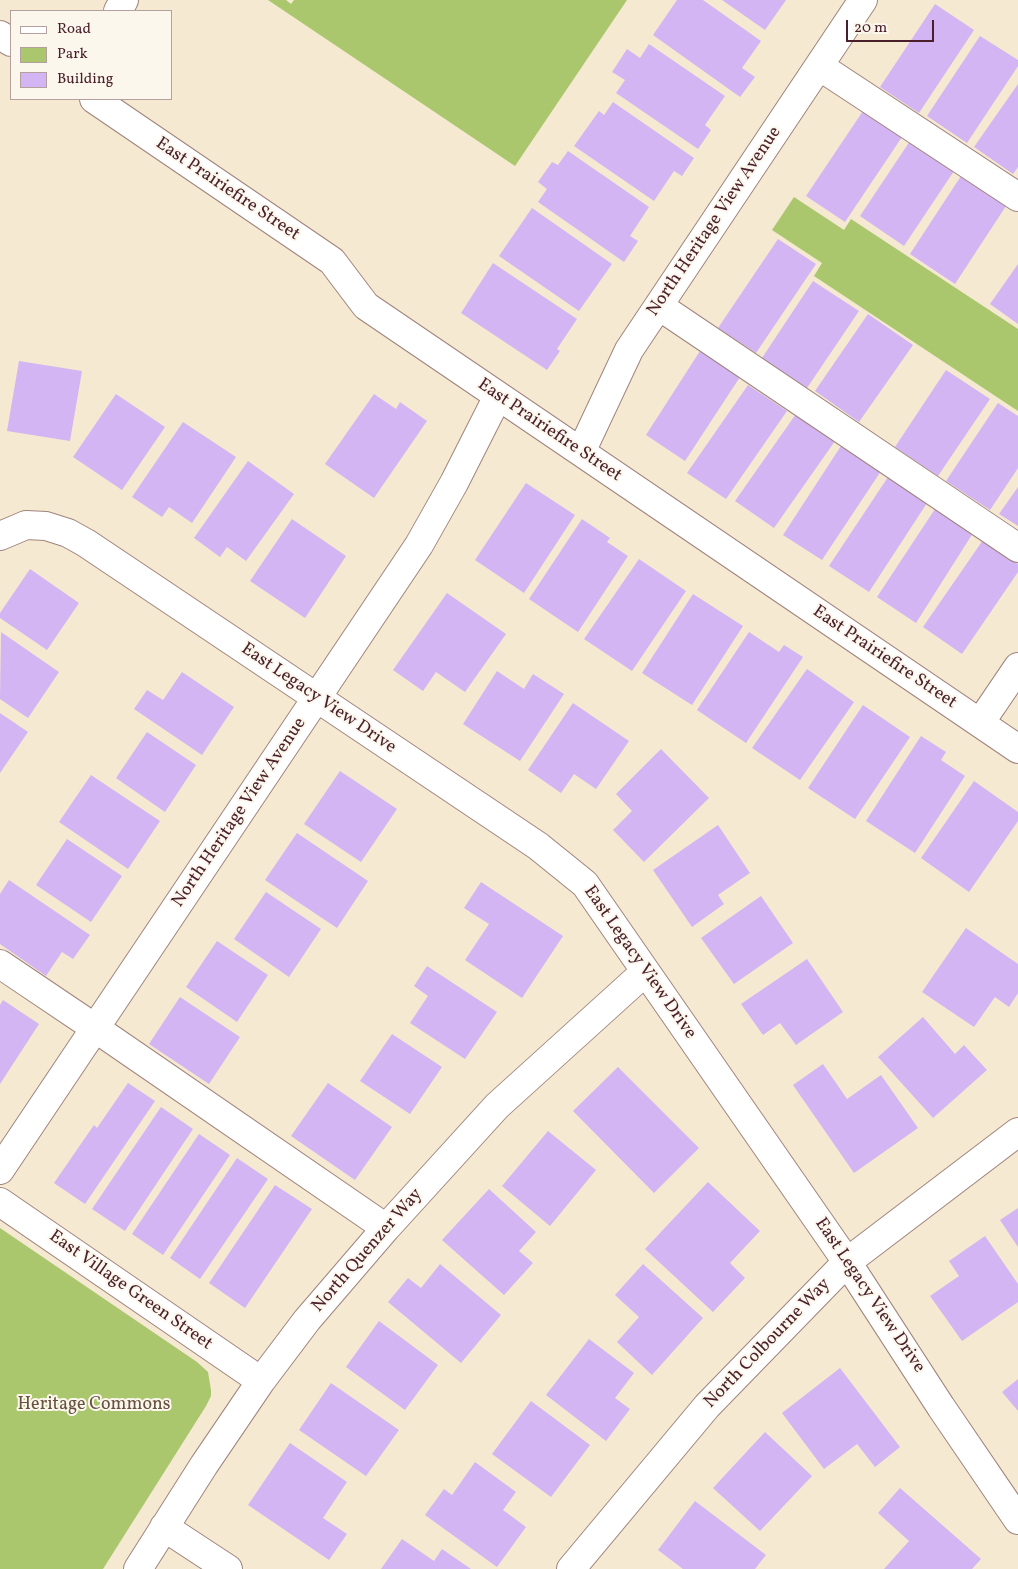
<!DOCTYPE html>
<style>
body{margin:0}
#map{position:relative;width:1018px;height:1569px;overflow:hidden;background:#f5e9d2;font-family:Vollkorn,serif}
canvas{display:block}
.legend{position:absolute;left:10px;top:10px;width:162px;height:90px;box-sizing:border-box;background:#fbf7ec;border:1px solid #b4a19f;margin:0;padding:6px 9px;list-style:none;font-size:15px;color:#4a1f2b}
.legend li{display:flex;align-items:center;gap:10px;height:25px}
.legend b{width:25px;border:1px solid #b4a19f}
.scale{position:absolute;left:846px;top:20px;width:88px;height:22px;box-sizing:border-box;border:2px solid #4a1f2b;border-top:0;padding-left:6px;font-size:15px;line-height:18px;white-space:nowrap;color:#4a1f2b;-webkit-text-stroke:4px #fbf7ec;paint-order:stroke}
</style>
<div id="map">
<canvas width="1018" height="1569"></canvas>
<ul class="legend">
<li><b style="height:6px;background:#fff"></b>Road</li>
<li><b style="height:14px;background:#aac76d"></b>Park</li>
<li><b style="height:14px;background:#d2b5f2"></b>Building</li>
</ul>
<div class="scale">20 m</div>
</div>
<script>
const c = document.querySelector('canvas').getContext('2d');
c.lineJoin = 'round';
function fillPath(path, color) {
  c.fillStyle = color;
  c.fill(path, 'evenodd');
}
function toPath(rows) {
  const path = new Path2D();
  for (const r of rows) {
    path.moveTo(r[0], r[1]);
    for (let i = 2; i < r.length; i += 2) path.lineTo(r[i], r[i + 1]);
  }
  return path;
}
function stroke(path, color, width, dash) {
  c.strokeStyle = color;
  c.lineWidth = width;
  c.lineCap = dash ? 'butt' : 'round';
  c.setLineDash(dash || []);
  c.stroke(path);
}
function write(font, color, halo, rows, align = 'center') {
  c.font = font + ' Vollkorn,serif';
  c.lineWidth = 4;
  c.setLineDash([]);
  c.textBaseline = 'middle';
  c.strokeStyle = halo;
  c.fillStyle = color;
  for (const [text, x, y, turn = 0] of rows) {
    c.save();
    c.translate(x, y);
    c.rotate((+turn || 0) * Math.PI / 180);
    c.textAlign = isNaN(turn) ? turn : align;
    if (halo) c.strokeText(text, 0, 0);
    c.fillText(text, 0, 0);
    c.restore();
  }
}
fillPath(toPath([
 [268,0,286,0,291,4,294,0,627,0,515,166],
 [794,197,844,230,851,219,1018,329,1018,411,814,276,822,263,772,230],
 [0,1228,197,1362,208,1372,211,1390,211,1396,206,1406,103,1569,0,1569]
]), '#aac76d');
fillPath(toPath([
 [677,0,703,0,761,41,742,68,755,77,740,97,653,35],
 [722,0,786,0,765,30],
 [935,4,974,30,919,113,880,87],
 [980,36,1018,60,1018,66,967,143,927,116],
 [649,44,725,96,705,125,711,130,698,149,616,93,625,80,612,72,627,49,640,58],
 [1018,84,1018,167,1013,174,974,147],
 [613,102,694,158,682,176,674,171,654,201,574,146,599,111,604,115],
 [863,111,902,137,845,222,806,196],
 [910,141,954,171,904,246,860,216],
 [568,151,649,207,630,236,638,241,624,262,538,202,547,189,538,182,552,162,558,165],
 [961,176,1006,206,955,284,910,254],
 [532,208,612,264,579,311,499,256],
 [778,239,816,264,756,353,718,328],
 [493,263,577,319,557,349,560,351,547,370,461,313],
 [1018,264,1018,324,990,304],
 [813,281,859,311,807,388,762,358],
 [868,314,913,345,859,422,815,391],
 [700,351,740,377,685,461,646,435],
 [19,361,82,371,70,441,7,431],
 [946,370,990,399,938,476,895,447],
 [748,385,787,411,726,499,687,473],
 [116,394,165,427,122,490,73,457],
 [374,394,396,409,400,402,427,421,374,498,325,464],
 [998,403,1018,416,1018,468,990,510,946,481],
 [796,414,835,441,774,528,735,501],
 [183,422,236,457,192,523,169,507,162,517,132,497],
 [841,446,881,471,822,560,783,535],
 [248,461,294,494,246,561,227,547,220,557,194,538],
 [888,477,927,503,869,592,829,566],
 [526,483,575,515,524,593,475,560],
 [1018,487,1018,526,999,514],
 [935,509,973,533,916,623,877,597],
 [292,519,346,556,305,618,250,581],
 [582,519,610,538,607,542,628,556,578,632,529,599],
 [983,540,1018,564,1018,572,962,654,923,627],
 [639,559,686,591,632,671,584,639],
 [30,569,79,603,47,650,0,618,0,613],
 [447,593,506,634,465,692,436,672,423,691,393,670],
 [693,594,743,626,692,705,642,673],
 [1,632,59,672,28,718,0,699],
 [749,632,779,652,784,645,803,657,746,743,697,710],
 [807,669,854,702,800,780,752,748],
 [497,671,524,689,533,674,564,694,520,761,463,724],
 [182,672,234,707,202,755,134,709,147,690,163,700],
 [573,703,629,741,596,789,574,774,561,793,528,770],
 [863,705,910,737,855,819,808,788],
 [0,713,28,732,0,773],
 [147,732,196,765,165,812,116,778],
 [921,736,946,752,941,760,965,776,915,853,866,821],
 [661,749,709,798,644,862,613,830,632,811,616,794],
 [340,771,397,809,361,862,304,824],
 [91,775,160,821,128,869,59,822],
 [974,781,1018,812,1018,821,969,892,921,858],
 [718,825,750,873,718,895,724,904,692,927,653,870],
 [297,833,368,881,337,928,265,880],
 [67,839,122,876,91,922,36,885],
 [9,880,90,935,73,959,62,952,46,976,0,944,0,894],
 [481,882,563,936,522,998,465,960,489,924,464,908],
 [266,892,321,929,289,977,234,939],
 [761,896,793,943,734,984,701,938],
 [966,928,1018,964,1018,993,1009,1007,995,997,974,1027,922,992],
 [217,941,268,975,237,1022,186,987],
 [807,959,843,1012,796,1045,780,1023,763,1035,741,1004],
 [427,966,497,1012,465,1059,410,1023,428,996,414,986],
 [180,997,240,1037,209,1084,149,1044],
 [3,1000,39,1024,0,1084,0,1005],
 [923,1017,955,1054,964,1045,987,1070,933,1118,878,1057],
 [392,1034,442,1067,410,1114,360,1081],
 [823,1064,847,1099,881,1075,918,1128,854,1173,793,1085],
 [618,1067,699,1148,654,1193,573,1111],
 [128,1083,155,1101,85,1204,54,1183,94,1125,97,1128],
 [328,1083,392,1127,355,1180,291,1136],
 [161,1107,193,1129,125,1231,92,1209],
 [548,1131,596,1170,550,1226,502,1186],
 [199,1134,230,1155,163,1255,132,1234],
 [237,1158,268,1179,200,1279,170,1258],
 [708,1182,760,1231,730,1263,745,1278,713,1312,645,1249],
 [275,1185,312,1209,245,1308,209,1283],
 [489,1189,536,1232,519,1251,533,1263,504,1295,442,1240],
 [1018,1208,1018,1247,1000,1220],
 [985,1236,1018,1284,1018,1302,962,1341,930,1296,959,1276,949,1261],
 [440,1264,501,1315,461,1363,388,1302,408,1278,421,1288],
 [643,1264,703,1318,652,1375,617,1342,639,1317,615,1295],
 [379,1321,438,1365,405,1410,346,1367],
 [589,1339,634,1373,615,1398,630,1409,606,1441,546,1395],
 [840,1368,900,1447,875,1467,857,1444,824,1469,782,1413],
 [1018,1379,1018,1411,1002,1392],
 [331,1383,399,1430,366,1476,299,1430],
 [531,1401,590,1445,551,1497,492,1454],
 [765,1432,812,1476,760,1531,713,1488],
 [290,1443,347,1482,323,1518,347,1534,329,1560,248,1505],
 [475,1462,516,1492,503,1510,526,1527,497,1567,425,1515,444,1489,452,1495],
 [900,1488,981,1559,972,1569,884,1569,909,1541,878,1513],
 [695,1501,766,1555,755,1569,683,1569,658,1550],
 [402,1539,434,1561,442,1549,471,1569,381,1569]
]), '#d2b5f2');
const minor = toPath([
 [118,11,124,0],
 [0,35,11,42],
 [819,66,1018,197],
 [94,99,332,261,366,306,1018,749],
 [659,306,1018,548],
 [581,452,629,350,863,0],
 [0,536,26,525,46,526,68,533,86,543,538,846,585,884,847,1262,941,1407,1018,1520],
 [980,723,1018,667],
 [0,964,95,1028,386,1228],
 [0,1170,419,545,454,483,498,396],
 [0,1202,261,1381],
 [164,1527,228,1569],
 [138,1569,204,1465,261,1381,307,1320,386,1228,497,1106,645,972],
 [571,1569,707,1406,847,1262,1018,1132]
]);
stroke(minor, '#a0847e', 30);
stroke(minor, '#fff', 28);
write('18px', '#4a1f2b', '#fbf7ec', [
 ["East Prairiefire Street",227,190,34],
 ["North Heritage View Avenue",715,222,-56],
 ["East Prairiefire Street",549,431,34],
 ["East Prairiefire Street",884,658,34],
 ["East Legacy View Drive",318,699,34],
 ["North Heritage View Avenue",240,813,-56],
 ["East Legacy View Drive",639,963,55],
 ["North Quenzer Way",368,1251,-49],
 ["East Village Green Street",130,1291,35],
 ["East Legacy View Drive",869,1296,56],
 ["North Colbourne Way",768,1344,-46]
]);
write('18px', '#67513f', '#fbf7ec', [
 ["Heritage Commons",94,1406]
]);
</script>
